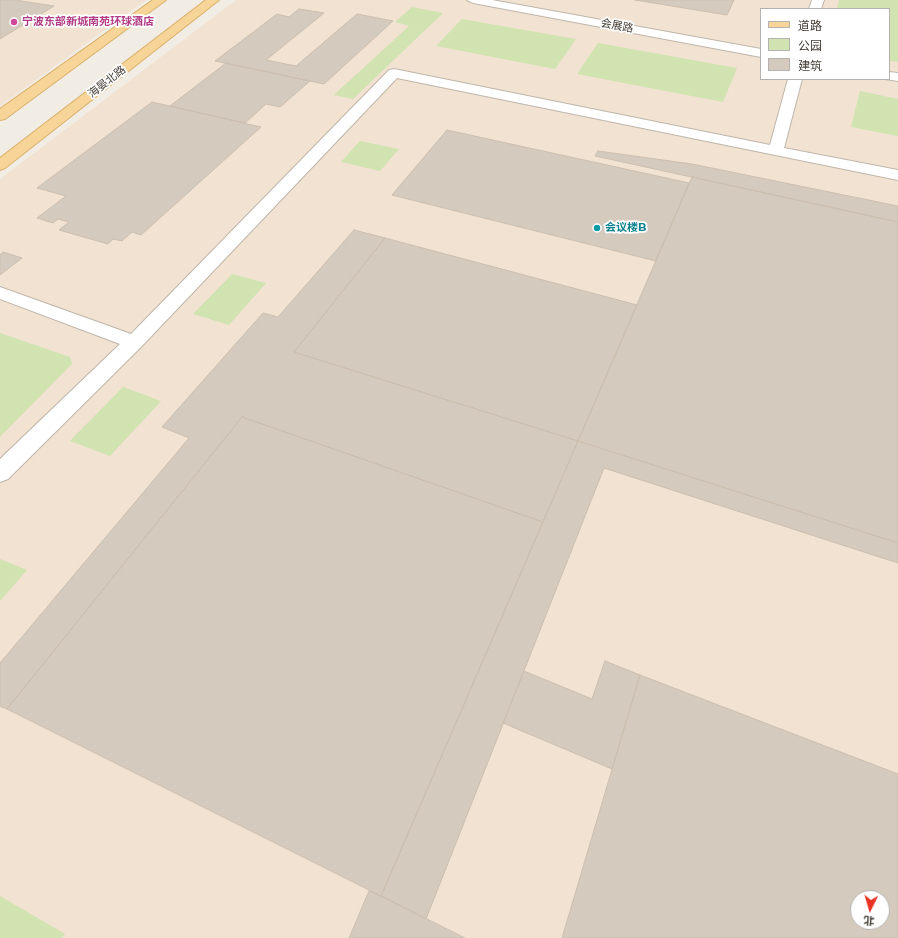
<!DOCTYPE html>
<meta charset="utf-8">
<style>
body{margin:0}
#map{position:relative;width:898px;height:938px;overflow:hidden;background:#f1ede5;font-family:Montserrat,"Noto Sans SC",sans-serif}
canvas{display:block}
.legend{position:absolute;left:760px;top:8px;width:130px;height:72px;box-sizing:border-box;background:#fff;border:1px solid #b4b1ae;margin:0;padding:5px 7px;list-style:none;font-size:12px;color:#433d35}
.legend li{display:flex;align-items:center;gap:8px;height:20px}
.legend b{width:20px;border:1px solid #b4b1ae}
.north{position:absolute;left:850px;top:890px;width:40px;height:40px;box-sizing:border-box;background:#fff;border:1px solid #b4b1ae;border-radius:50%;rotate:185deg;font-size:11px;font-weight:700;line-height:16px;text-align:center;color:#433d35}
.north::after{content:'';display:block;margin:auto;width:14px;height:18px;background:#ea3223;clip-path:polygon(50% 0,100% 100%,50% 72%,0 100%)}
</style>
<div id="map">
<canvas width="898" height="938"></canvas>
<ul class="legend">
<li><b style="height:5px;background:#f7d599"></b>道路</li>
<li><b style="height:11px;background:#d0e3b0"></b>公园</li>
<li><b style="height:11px;background:#d5cabe"></b>建筑</li>
</ul>
<div class="north">北</div>
</div>
<script>
const c = document.querySelector('canvas').getContext('2d');
c.lineJoin = 'round';
function fillPath(path, color) {
  c.fillStyle = color;
  c.fill(path, 'evenodd');
}
function toPath(rows) {
  const path = new Path2D();
  for (const r of rows) {
    path.moveTo(r[0], r[1]);
    for (let i = 2; i < r.length; i += 2) path.lineTo(r[i], r[i + 1]);
  }
  return path;
}
function stroke(path, color, width, dash) {
  c.strokeStyle = color;
  c.lineWidth = width;
  c.lineCap = dash ? 'butt' : 'round';
  c.setLineDash(dash || []);
  c.stroke(path);
}
function write(font, color, halo, rows, align = 'center') {
  c.font = font + ' Montserrat,"Noto Sans SC",sans-serif';
  c.lineWidth = 3.5;
  c.setLineDash([]);
  c.textBaseline = 'middle';
  c.strokeStyle = halo;
  c.fillStyle = color;
  for (const [text, x, y, turn = 0] of rows) {
    c.save();
    c.translate(x, y);
    c.rotate((+turn || 0) * Math.PI / 180);
    c.textAlign = isNaN(turn) ? turn : align;
    if (halo) c.strokeText(text, 0, 0);
    c.fillText(text, 0, 0);
    c.restore();
  }
}
fillPath(toPath([
 [0,0,146,0,0,106],
 [236,0,898,0,898,938,0,938,0,179],
 [761,9,889,9,889,79,761,79],
 [858,898,882,898,882,922,858,922]
]), '#f2e2d1');
fillPath(toPath([
 [839,0,898,0,898,62,889,61,889,9,837,9],
 [412,7,443,13,353,99,334,95,409,26,395,22],
 [462,19,576,39,555,69,436,46],
 [598,43,737,68,723,102,577,74],
 [860,91,898,99,898,136,851,127],
 [360,141,399,149,380,171,341,162],
 [232,274,266,283,229,325,193,314],
 [0,333,70,357,72,364,0,437],
 [123,387,161,401,110,456,70,441],
 [0,559,27,570,0,601],
 [0,896,65,934,62,938,0,938]
]), '#d0e3b0');
const building = toPath([
 [0,0,15,0,54,6,0,39,0,0],
 [635,0,734,0,727,15,635,0],
 [299,9,324,13,266,60,296,66,357,14,393,21,324,84,215,61,277,14,289,17,299,9],
 [226,63,310,81,280,107,266,104,245,123,170,106,226,63],
 [152,102,261,127,141,235,132,232,122,241,113,239,108,244,59,230,69,222,58,219,53,223,37,218,66,196,37,188,152,102],
 [447,130,689,183,656,261,392,195,447,130],
 [598,151,692,164,898,206,898,222,595,156,598,151],
 [692,177,898,222,898,543,578,441,692,177],
 [354,230,385,238,294,352,578,441,543,522,242,417,7,709,0,706,0,663,189,438,162,427,263,313,278,317,354,230],
 [385,238,637,305,578,441,294,352,385,238],
 [3,252,22,258,0,275,0,255,3,252],
 [242,417,543,522,381,896,7,709,242,417],
 [578,441,898,543,898,563,604,468,426,919,381,896,578,441],
 [605,661,640,675,612,769,503,723,524,671,592,699,605,661],
 [640,675,898,774,898,938,562,938,640,675],
 [858,898,882,898,882,922,858,922,858,898],
 [369,891,381,896,465,938,349,938,369,891]
]);
fillPath(building, '#d5cabe');
stroke(building, '#ccbfaf', 1);
const minor = toPath([
 [467,0,492,0,761,49,761,57,473,3,467,0],
 [812,0,824,0,821,9,809,9,812,0],
 [394,69,770,145,788,79,802,79,784,148,898,170,898,180,397,78,141,347,8,479,0,482,0,459,120,344,0,299,0,287,131,334,389,70,394,69],
 [889,72,898,73,898,81,885,79,889,79,889,72]
]);
const major = toPath([
 [153,0,166,0,5,119,0,120,0,109,153,0],
 [206,0,219,0,5,168,0,170,0,158,206,0]
]);
stroke(minor, '#bfb6ab', 2);
stroke(major, '#dab06a', 2);
fillPath(minor, '#fff');
fillPath(major, '#f7d599');
for (const [x, y, r, color] of [
 [14,22,4,"#d1479c"],
 [597,228,4,"#0f9aa8"]
]) {
  const dot = new Path2D();
  dot.arc(x, y, r, 0, 2 * Math.PI);
  c.fillStyle = color;
  c.fill(dot);
  stroke(dot, '#fff', 1.5);
}
write('bold 11px', '#b23c85', '#fff', [
 ["宁波东部新城南苑环球酒店",22,22]
], 'left');
write('11px', '#433d35', '#fff', [
 ["会展路",617,26,10],
 ["海晏北路",107,82,-38]
]);
write('bold 11px', '#0d838f', '#fff', [
 ["会议楼B",605,228]
], 'left');
</script>
